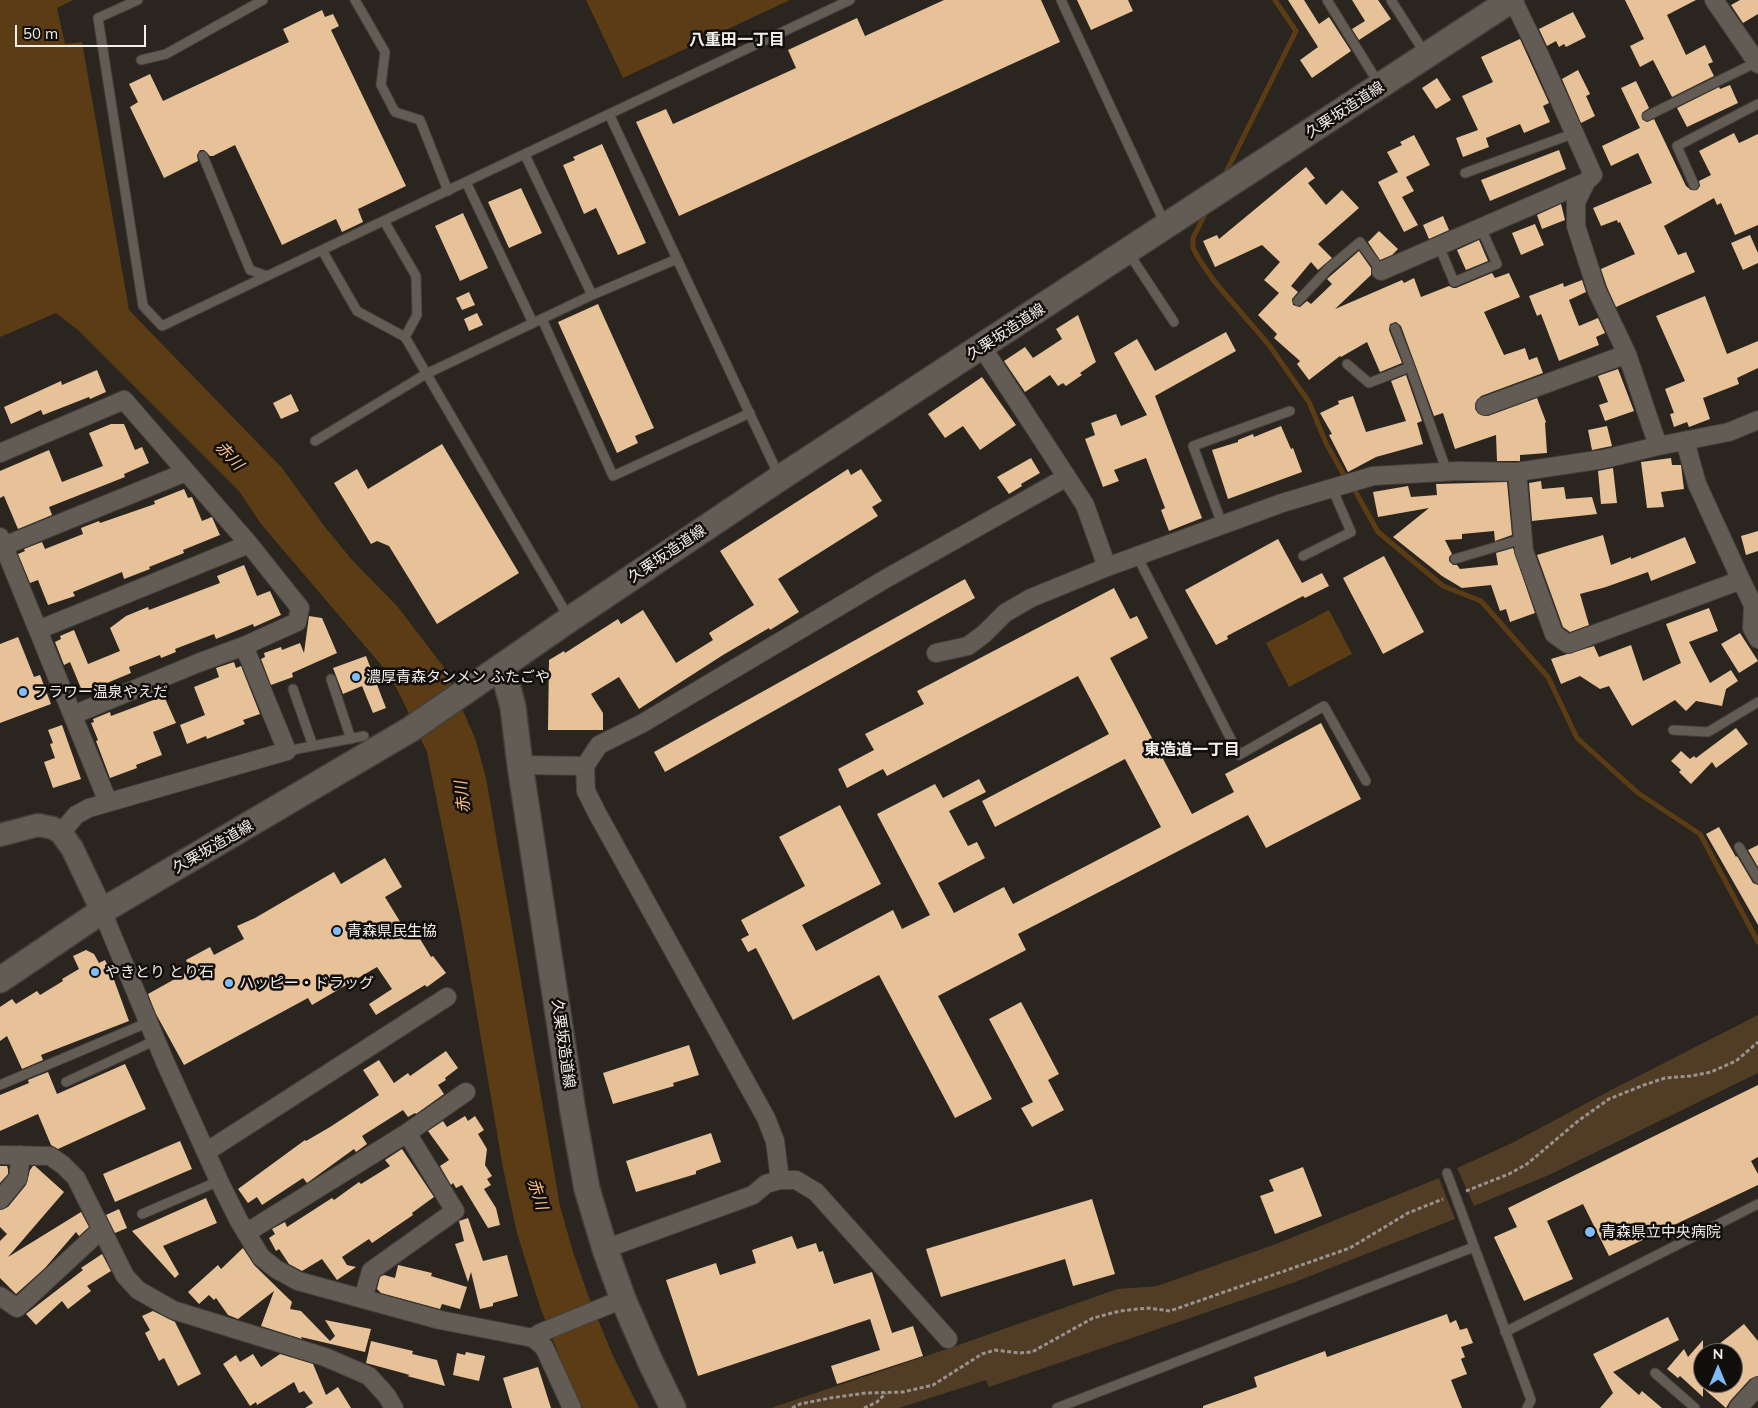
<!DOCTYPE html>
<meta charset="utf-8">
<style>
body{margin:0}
#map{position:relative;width:1758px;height:1408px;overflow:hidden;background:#2a251f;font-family:Mulish,sans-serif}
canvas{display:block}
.north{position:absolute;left:1693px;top:1343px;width:50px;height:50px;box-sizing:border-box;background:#110e0c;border:1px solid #6b6865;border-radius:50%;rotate:0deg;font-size:14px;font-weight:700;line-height:20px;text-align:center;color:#f2eeea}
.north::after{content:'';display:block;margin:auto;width:18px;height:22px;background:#7fbdfa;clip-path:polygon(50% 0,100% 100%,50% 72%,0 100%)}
.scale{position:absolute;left:15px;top:25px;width:131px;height:22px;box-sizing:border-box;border:2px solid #f2eeea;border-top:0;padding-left:6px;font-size:15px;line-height:18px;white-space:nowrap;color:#f2eeea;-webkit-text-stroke:4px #110e0c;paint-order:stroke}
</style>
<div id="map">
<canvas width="1758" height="1408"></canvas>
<div class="north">N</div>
<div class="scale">50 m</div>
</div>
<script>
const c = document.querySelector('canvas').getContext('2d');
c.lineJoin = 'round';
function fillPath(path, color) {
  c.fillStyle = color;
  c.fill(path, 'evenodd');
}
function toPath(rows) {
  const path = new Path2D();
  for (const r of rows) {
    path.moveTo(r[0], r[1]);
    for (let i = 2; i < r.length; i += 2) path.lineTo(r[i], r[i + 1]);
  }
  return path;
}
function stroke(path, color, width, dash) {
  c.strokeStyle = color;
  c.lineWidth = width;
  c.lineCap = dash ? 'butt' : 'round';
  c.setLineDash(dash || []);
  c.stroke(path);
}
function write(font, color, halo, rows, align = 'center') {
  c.font = font + ' Mulish,"Noto Sans JP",sans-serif';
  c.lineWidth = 5;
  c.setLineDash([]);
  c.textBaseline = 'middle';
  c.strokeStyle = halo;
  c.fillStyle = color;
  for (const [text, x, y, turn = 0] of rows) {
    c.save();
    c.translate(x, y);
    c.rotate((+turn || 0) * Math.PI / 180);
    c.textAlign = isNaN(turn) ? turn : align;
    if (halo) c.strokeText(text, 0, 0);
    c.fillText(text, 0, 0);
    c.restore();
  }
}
fillPath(toPath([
 [1758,1015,1758,1073,1549,1175,1474,1206,1457,1168,1512,1143,1613,1089],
 [1439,1178,1455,1219,1295,1282,989,1387,986,1380,899,1408,771,1408,950,1348,1117,1289,1157,1286,1276,1244]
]), '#513c25');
fillPath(toPath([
 [0,0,73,0,57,8,65,44,82,42,129,310,282,468,325,527,352,560,397,606,443,666,475,738,486,778,560,1206,573,1252,588,1295,613,1356,639,1408,583,1408,568,1378,540,1307,517,1233,503,1168,461,921,427,752,401,697,388,673,261,524,239,491,78,330,56,313,0,337],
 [586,0,790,0,623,78],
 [1329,610,1352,654,1289,687,1266,643]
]), '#5c3c15');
stroke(toPath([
 [1224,176,1296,31,1275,0],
 [1207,210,1193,238,1193,248,1199,259,1214,281,1269,345,1309,402,1326,443,1345,477],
 [1354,489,1378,532,1443,586,1481,601,1548,677,1577,738,1638,793,1700,834,1758,942]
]), '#5c3c15', 5);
fillPath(toPath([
 [944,0,1041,0,1060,42,679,216,636,122,666,109,673,124,796,68,788,50,857,18,865,36],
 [1077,0,1128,0,1133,11,1091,30],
 [1288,0,1304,0,1319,24,1329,17,1351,51,1312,78,1300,60,1318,47],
 [1352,0,1378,0,1391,19,1359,40,1352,29,1365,21],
 [1625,0,1696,0,1667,15,1686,55,1705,45,1713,62,1708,64,1714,76,1672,97,1653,60,1640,67,1630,46,1644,39],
 [1740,0,1758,0,1758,14,1743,23,1731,5],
 [322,10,325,17,333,14,339,26,331,30,406,186,358,209,363,222,342,232,336,219,282,245,235,145,213,156,210,156,204,150,200,150,197,155,198,161,164,178,130,107,138,102,129,84,150,74,163,101,289,42,283,29],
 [1573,12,1586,37,1566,47,1564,44,1559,47,1556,41,1547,46,1539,29],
 [1520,39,1549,103,1543,106,1550,122,1524,133,1520,124,1486,138,1489,147,1463,157,1456,138,1478,130,1462,96,1493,82,1481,57],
 [1578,70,1590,94,1586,96,1595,116,1581,123,1562,79],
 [1437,78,1451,100,1436,109,1422,88],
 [1636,81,1649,108,1642,113,1642,119,1647,122,1654,119,1686,186,1691,190,1697,190,1700,186,1699,181,1711,175,1699,151,1734,133,1739,143,1758,134,1758,225,1735,235,1721,203,1717,205,1714,198,1664,226,1678,255,1686,252,1695,272,1616,307,1607,287,1601,269,1635,254,1620,222,1618,223,1617,220,1601,226,1593,208,1652,183,1638,153,1611,166,1602,146,1640,128,1621,88],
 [1730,85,1738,103,1687,127,1677,108,1719,87,1720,89],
 [1414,135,1430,165,1406,177,1414,191,1402,197,1418,225,1404,232,1378,182,1398,172,1387,152,1402,145,1400,142],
 [602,144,646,243,618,255,596,208,584,214,563,165,575,160,573,157],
 [1559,150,1566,169,1490,201,1481,180],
 [1306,167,1315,178,1308,183,1326,205,1342,190,1359,208,1318,244,1332,258,1318,270,1311,262,1291,286,1298,292,1292,299,1293,305,1300,307,1307,301,1311,304,1332,284,1327,279,1359,251,1371,268,1371,275,1335,309,1402,280,1404,283,1414,278,1421,297,1449,286,1453,288,1456,288,1492,273,1495,278,1509,273,1520,297,1484,312,1504,355,1525,348,1529,360,1537,357,1543,373,1481,396,1475,404,1475,409,1479,414,1488,416,1537,398,1546,422,1545,423,1547,453,1520,455,1520,461,1497,461,1496,435,1455,449,1443,413,1434,416,1401,326,1396,322,1390,324,1389,330,1402,363,1380,372,1367,342,1341,357,1340,356,1309,380,1297,364,1300,361,1274,338,1277,334,1258,315,1279,293,1264,280,1280,262,1262,245,1215,267,1203,241,1217,235,1219,239],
 [521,188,542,233,509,248,488,202],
 [1561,204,1565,220,1542,229,1537,215],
 [463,213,488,268,460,281,435,226],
 [1443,216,1449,230,1429,239,1423,225],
 [1535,224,1544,245,1521,255,1512,233],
 [1379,231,1398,249,1392,255,1380,260,1368,242],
 [1750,235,1758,253,1758,263,1743,270,1731,243],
 [1479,240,1488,261,1466,270,1457,250],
 [1582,280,1586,292,1569,300,1579,326,1598,318,1605,333,1596,337,1599,345,1559,361,1541,314,1537,316,1529,296,1563,283,1564,287],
 [469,292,475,305,462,310,456,298],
 [1705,296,1727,354,1758,341,1758,368,1737,378,1739,384,1703,398,1710,419,1689,427,1687,422,1674,427,1670,414,1674,413,1665,389,1685,381,1656,316],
 [598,304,654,428,635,436,638,443,617,453,558,322],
 [477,313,483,325,469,331,464,319],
 [1078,315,1096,362,1080,373,1082,375,1066,386,1063,383,1058,386,1050,375,1025,392,1004,361,1025,347,1033,358,1062,339,1056,329],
 [1226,332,1236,351,1155,396,1202,518,1169,531,1161,510,1165,508,1146,458,1114,470,1119,481,1103,487,1085,439,1095,435,1091,423,1116,414,1121,426,1147,415,1114,353,1137,339,1155,371],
 [1618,369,1634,411,1605,421,1599,405,1608,402,1598,376],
 [97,370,106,392,90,399,89,397,43,415,41,410,11,424,4,407,61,381,62,385],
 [1406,375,1422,421,1417,423,1423,444,1376,457,1348,472,1329,435,1332,434,1320,413,1339,404,1338,401,1353,396,1366,432,1406,421,1391,381],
 [982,377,1016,425,980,450,963,426,945,438,928,414],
 [291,394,299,411,281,419,273,403],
 [111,424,124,424,135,450,142,447,149,463,124,474,125,477,49,507,52,515,18,529,4,496,0,498,0,471,49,450,62,482,103,466,89,433],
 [1281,426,1291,449,1293,448,1302,472,1228,499,1212,450,1238,442,1238,440,1253,434,1254,437],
 [1607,426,1612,446,1592,450,1588,430],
 [442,444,519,573,437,624,389,546,377,541,371,544,334,483,357,469,368,489],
 [1031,458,1040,473,1021,484,1022,486,1009,494,997,477],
 [1671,458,1672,465,1681,465,1684,489,1661,492,1664,507,1647,508,1641,462],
 [1613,468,1617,503,1601,504,1598,471],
 [848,469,851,475,861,469,882,501,872,507,878,516,778,579,799,612,770,630,769,628,723,655,639,709,619,677,591,694,603,713,603,730,548,730,549,660,564,651,565,653,618,619,621,624,643,610,676,663,713,640,709,633,754,605,720,551],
 [1541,481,1542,489,1564,487,1566,499,1592,497,1597,514,1532,521,1529,483],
 [1507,482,1512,535,1495,541,1494,531,1462,534,1462,539,1445,540,1452,554,1449,557,1449,561,1453,565,1457,565,1460,569,1498,565,1496,553,1513,548,1535,613,1510,622,1506,609,1500,611,1491,585,1462,588,1442,576,1393,537,1429,508,1378,517,1373,492,1408,486,1411,497,1437,495,1436,484],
 [184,489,188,498,192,497,202,521,212,517,220,535,183,550,184,553,149,567,150,569,124,579,122,572,73,592,75,596,48,605,38,580,30,583,18,554,25,551,24,549,42,542,45,549,83,534,81,528,99,521,100,523,155,504,154,501],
 [1758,531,1758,551,1746,555,1741,536],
 [1603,535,1611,565,1631,557,1631,559,1685,537,1696,563,1651,581,1648,572,1606,587,1580,594,1589,625,1570,632,1563,627,1537,555],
 [1278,539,1302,583,1322,573,1329,586,1305,598,1303,596,1227,636,1228,639,1216,645,1185,590],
 [1384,556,1424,632,1383,654,1343,578],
 [244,565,257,596,270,591,281,615,254,627,253,624,216,639,214,634,175,649,176,652,161,658,160,655,129,667,131,673,83,693,70,662,64,665,55,642,61,639,60,636,74,630,88,664,120,651,110,628,126,616,148,607,149,610,220,583,217,576],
 [965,579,975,598,665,772,654,752],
 [1114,588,1130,619,1137,616,1148,638,1110,658,1192,814,1234,792,1225,774,1321,723,1361,799,1266,848,1248,815,1018,934,1026,950,938,996,992,1099,955,1118,879,975,793,1020,756,948,748,952,741,939,749,935,741,920,805,886,779,837,840,805,881,884,802,925,816,951,893,910,902,929,930,915,877,814,935,784,943,798,979,779,986,792,949,811,968,846,977,842,985,858,938,883,954,913,1004,887,1013,904,1161,827,1125,759,995,827,982,801,1109,734,1078,676,887,776,883,769,847,788,838,769,874,750,865,734,924,704,917,691],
 [1709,608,1718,631,1689,642,1710,683,1731,670,1738,681,1726,689,1722,706,1696,701,1686,711,1675,700,1632,726,1609,686,1600,689,1580,676,1561,684,1551,659,1594,646,1599,657,1631,645,1643,681,1681,663,1666,624],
 [309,616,322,618,337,653,292,673,293,677,271,685,261,659,265,657,264,653,281,647,282,650,300,643,304,653],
 [1740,633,1758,661,1739,673,1721,644],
 [18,637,34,677,40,675,51,704,0,723,0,644],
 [366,656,386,708,373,713,362,686,343,694,333,668],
 [234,662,236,668,241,666,260,714,243,720,245,724,207,739,206,736,187,744,180,725,205,715,194,687,219,677,216,668],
 [164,696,176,723,153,732,162,755,136,765,137,768,110,778,96,741,98,740,91,723,94,722,93,719,110,712,111,716],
 [62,725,81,779,53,788,44,762,55,758,50,744,53,743,48,730],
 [1736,728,1748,744,1716,768,1712,762,1691,784,1679,772,1681,770,1671,761,1681,751,1690,759,1694,756,1696,758],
 [1719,827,1736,857,1737,856,1753,883,1758,885,1758,925,1706,834],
 [1758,845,1758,867,1748,850],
 [385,858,402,887,385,897,407,933,414,929,431,957,433,956,446,973,427,987,425,985,376,1015,369,1004,392,989,377,967,312,1005,308,998,184,1065,156,1014,148,994,191,970,186,960,210,947,214,955,244,939,237,926,255,918,334,872,341,884],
 [86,950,94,954,99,963,105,960,113,977,129,1021,41,1055,43,1060,22,1069,7,1036,0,1041,0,1007,12,999,16,1004,37,991,40,995,63,981,62,979,79,969,73,956],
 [1021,1002,1059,1074,1048,1080,1064,1110,1032,1127,1021,1108,1033,1102,989,1019],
 [689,1045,699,1075,673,1083,674,1086,613,1104,603,1073],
 [446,1051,458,1068,445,1078,446,1080,438,1085,444,1094,416,1114,415,1113,408,1117,403,1110,362,1136,367,1144,356,1152,354,1149,307,1183,303,1178,262,1205,257,1197,248,1203,238,1189,305,1140,306,1141,330,1127,379,1095,363,1070,379,1060,394,1083,408,1073,410,1076],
 [125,1064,146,1109,58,1149,51,1145,38,1114,0,1131,0,1095,29,1083,28,1080,48,1072,57,1094],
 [1758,1085,1758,1157,1751,1161,1758,1174,1758,1185,1609,1256,1583,1204,1547,1221,1573,1279,1524,1301,1494,1237,1517,1227,1508,1208],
 [465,1116,468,1121,475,1116,484,1130,478,1134,487,1149,485,1165,492,1176,487,1179,491,1185,484,1189,496,1208,500,1225,488,1228,462,1185,456,1188,453,1183,451,1185,440,1166,449,1160,428,1131,443,1121,447,1127],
 [711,1133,721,1162,696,1171,696,1174,636,1192,626,1161],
 [180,1141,192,1169,115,1202,103,1174],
 [402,1149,434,1197,412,1213,413,1215,372,1243,369,1239,342,1257,347,1265,356,1267,337,1280,322,1259,302,1271,289,1264,279,1249,276,1251,269,1238,275,1234,272,1229,285,1222,287,1227,332,1198,334,1200,359,1182,361,1184,390,1166,385,1160],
 [0,1166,7,1166,8,1169,8,1174,0,1183],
 [33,1166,35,1166,64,1192,8,1257,81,1212,89,1227,79,1236,76,1232,45,1268,16,1294,0,1278,0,1241,7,1234,0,1227,0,1210,8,1207,26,1185,30,1170],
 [1303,1167,1322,1216,1275,1234,1260,1196,1274,1191,1269,1180],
 [206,1198,217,1223,163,1246,179,1274,175,1278,132,1231],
 [1092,1199,1115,1274,1073,1286,1065,1259,941,1297,926,1249],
 [119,1209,127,1228,115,1233,106,1215],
 [468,1218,483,1261,507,1255,518,1296,493,1303,493,1306,480,1309,471,1272,468,1282,455,1244,464,1241,459,1221],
 [792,1236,797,1249,816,1243,819,1252,823,1251,834,1284,872,1272,892,1333,913,1326,923,1356,837,1384,831,1366,880,1350,870,1319,698,1376,666,1280,716,1263,720,1275,756,1263,752,1250],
 [243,1248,254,1265,292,1302,290,1309,301,1311,330,1341,335,1336,325,1320,371,1329,365,1352,301,1337,302,1339,261,1326,274,1291,238,1319,228,1315,216,1298,214,1300,209,1295,199,1304,188,1292,218,1265,221,1269],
 [102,1254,111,1271,87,1286,91,1291,68,1309,62,1301,36,1325,26,1314,83,1270,81,1268],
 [398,1265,432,1273,431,1276,467,1287,460,1309,442,1304,440,1309,381,1293,377,1289,380,1277,384,1275,395,1278],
 [153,1311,175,1322,201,1374,178,1386,164,1358,159,1361,145,1333,150,1330,142,1316],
 [1447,1314,1450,1323,1456,1320,1460,1330,1467,1328,1473,1343,1461,1347,1465,1357,1461,1359,1467,1374,1451,1380,1462,1408,1203,1408,1203,1406,1257,1387,1254,1377,1325,1351,1327,1357],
 [1668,1317,1679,1340,1613,1372,1639,1395,1642,1391,1662,1408,1600,1408,1613,1393,1593,1354],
 [1744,1324,1758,1341,1758,1376,1750,1379,1730,1401,1726,1408,1703,1388,1703,1397,1680,1376,1678,1378,1667,1369,1684,1349,1688,1357,1703,1340,1703,1383,1733,1383,1733,1353,1708,1353],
 [371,1341,413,1351,412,1354,437,1360,445,1386,407,1376,410,1375,366,1363],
 [466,1352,485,1356,479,1381,453,1375,457,1353,465,1355],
 [253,1354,261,1367,280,1354,313,1364,326,1395,338,1387,351,1408,305,1408,313,1403,304,1391,299,1393,294,1382,257,1405,256,1402,250,1406,223,1364,236,1355,240,1362],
 [538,1367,551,1408,512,1408,503,1378]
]), '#e7c198');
const service = toPath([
 [138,0,98,18,143,306,162,326,267,276],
 [355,0,385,52,381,85,395,112,420,120,448,191],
 [1061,0,1165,224],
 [1327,0,1379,84],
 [1391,0,1426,55],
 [141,60,166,54,263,0],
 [609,114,779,476],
 [1647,116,1757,62],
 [525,155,592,295],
 [203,156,250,270,267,276,850,0],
 [1465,173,1575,133],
 [466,182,533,323],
 [1694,185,1677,146,1758,104],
 [384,221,416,276,417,315,405,337],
 [1439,246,1454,282,1497,264,1481,228],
 [322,250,357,311,405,337,569,618],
 [1128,252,1174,322],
 [1298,301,1329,268,1360,242,1381,271],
 [542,319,613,476,750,413],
 [1395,328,1410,367],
 [1347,364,1369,383,1410,367,1447,472],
 [315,441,426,374,592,295,677,259],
 [1222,524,1193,446,1290,411],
 [1137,556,1239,755,1324,706,1366,781],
 [1303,556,1351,532,1332,488],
 [1455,559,1522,539],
 [331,679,351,739],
 [293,689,313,746],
 [1673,730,1708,732,1758,702],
 [287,751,364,736],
 [1739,847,1758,879],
 [66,1082,156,1040],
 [0,1085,149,1022],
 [1447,1173,1531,1400,1527,1408],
 [142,1214,219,1181],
 [1505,1332,1758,1204],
 [1655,1373,1695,1408],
 [1057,1408,1474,1247]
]);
const minor = toPath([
 [1513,0,1539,54,1593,175,1586,182,1576,202,1576,226,1597,291,1627,354,1658,446],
 [1714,0,1758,64],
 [1381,271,1586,182],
 [982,347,1085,505,1107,567],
 [1485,406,1627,354],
 [1685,441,1697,484,1741,580],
 [0,453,124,400,249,544,300,608,297,622,244,646,198,663,73,715],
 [1517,472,1524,551,1554,634,1568,644,1741,580,1753,605,1752,628,1758,639],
 [0,537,108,802],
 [4,546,186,472],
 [38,630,249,544],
 [936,653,968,646,984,634,1005,613,1031,598,1107,567,1282,503,1373,476,1458,471,1517,472,1604,459,1658,446,1729,432,1758,420],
 [520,765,585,766],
 [61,833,76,815,89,808,287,751,244,646],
 [102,911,165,1062,219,1181,239,1221,261,1257,276,1269,298,1281,440,1320,533,1338,544,1347,572,1408],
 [206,1152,447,997],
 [0,1155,50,1156,63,1165,76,1178,125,1276,138,1290,173,1310,325,1357,369,1376,387,1396,394,1408],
 [780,1180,775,1141,766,1118,597,813,586,791,585,766,599,745,643,723,887,578,1065,478],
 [0,1200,18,1178,21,1155],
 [246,1233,407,1133,466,1092],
 [605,1249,753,1195,766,1184,780,1180,796,1180,816,1192,948,1339],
 [0,1296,17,1308,102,1229],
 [363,1299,371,1271,455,1211,407,1133],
 [533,1338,540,1333,623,1299],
 [1738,1408,1758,1386]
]);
const tertiary = toPath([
 [0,835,38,825,53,828,61,833,72,848,102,911]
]);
const secondary = toPath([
 [502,666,513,707,520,765,573,1112,587,1189,605,1249,623,1299,650,1361,673,1408],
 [0,980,102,911,411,729,570,619,780,478,1511,0]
]);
stroke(service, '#443f3a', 11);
stroke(minor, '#443f3a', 20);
stroke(tertiary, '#443f3a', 25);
stroke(secondary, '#443f3a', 28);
stroke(toPath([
 [1466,1191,1509,1174,1527,1164,1578,1121,1609,1099,1644,1085,1665,1078,1691,1076,1711,1072,1736,1061,1758,1042],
 [792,1408,800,1404,830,1398,866,1393,903,1392,933,1385,982,1354,995,1350,1019,1353,1032,1352,1093,1318,1120,1311,1148,1308,1170,1311,1350,1248,1408,1213,1443,1199],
 [864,1408,877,1402,886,1393]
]), '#98938e', 3, [4, 2.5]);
stroke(service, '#635c55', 9);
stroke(minor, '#635c55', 18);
stroke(tertiary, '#635c55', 22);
stroke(secondary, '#635c55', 25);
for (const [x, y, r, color] of [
 [356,677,5,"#7fbdfa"],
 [23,692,5,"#7fbdfa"],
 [337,931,5,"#7fbdfa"],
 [95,972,5,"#7fbdfa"],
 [229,983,5,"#7fbdfa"],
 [1590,1232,6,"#7fbdfa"]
]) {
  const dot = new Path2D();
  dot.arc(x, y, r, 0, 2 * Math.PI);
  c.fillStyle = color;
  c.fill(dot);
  stroke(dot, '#110e0c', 2);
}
write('15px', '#f2eeea', '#110e0c', [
 ["久栗坂造道線",1345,110,-33],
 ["久栗坂造道線",1006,332,-33],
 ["久栗坂造道線",667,554,-34],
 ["久栗坂造道線",213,847,-30],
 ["久栗坂造道線",563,1044,82]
]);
write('15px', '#f2eeea', '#110e0c', [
 ["濃厚青森タンメン ふたごや",366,677],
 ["フラワー温泉やえだ",33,692],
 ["青森県民生協",347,931],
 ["やきとり とり石",105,972],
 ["ハッピー・ドラッグ",239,983],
 ["青森県立中央病院",1601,1232]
], 'left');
write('bold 16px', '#f2eeea', '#110e0c', [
 ["八重田一丁目",737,40],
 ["東造道一丁目",1192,750]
]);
write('italic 16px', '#fcc488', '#110e0c', [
 ["赤川",229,456,47],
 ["赤川",463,797,-96],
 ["赤川",537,1194,72]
]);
</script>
